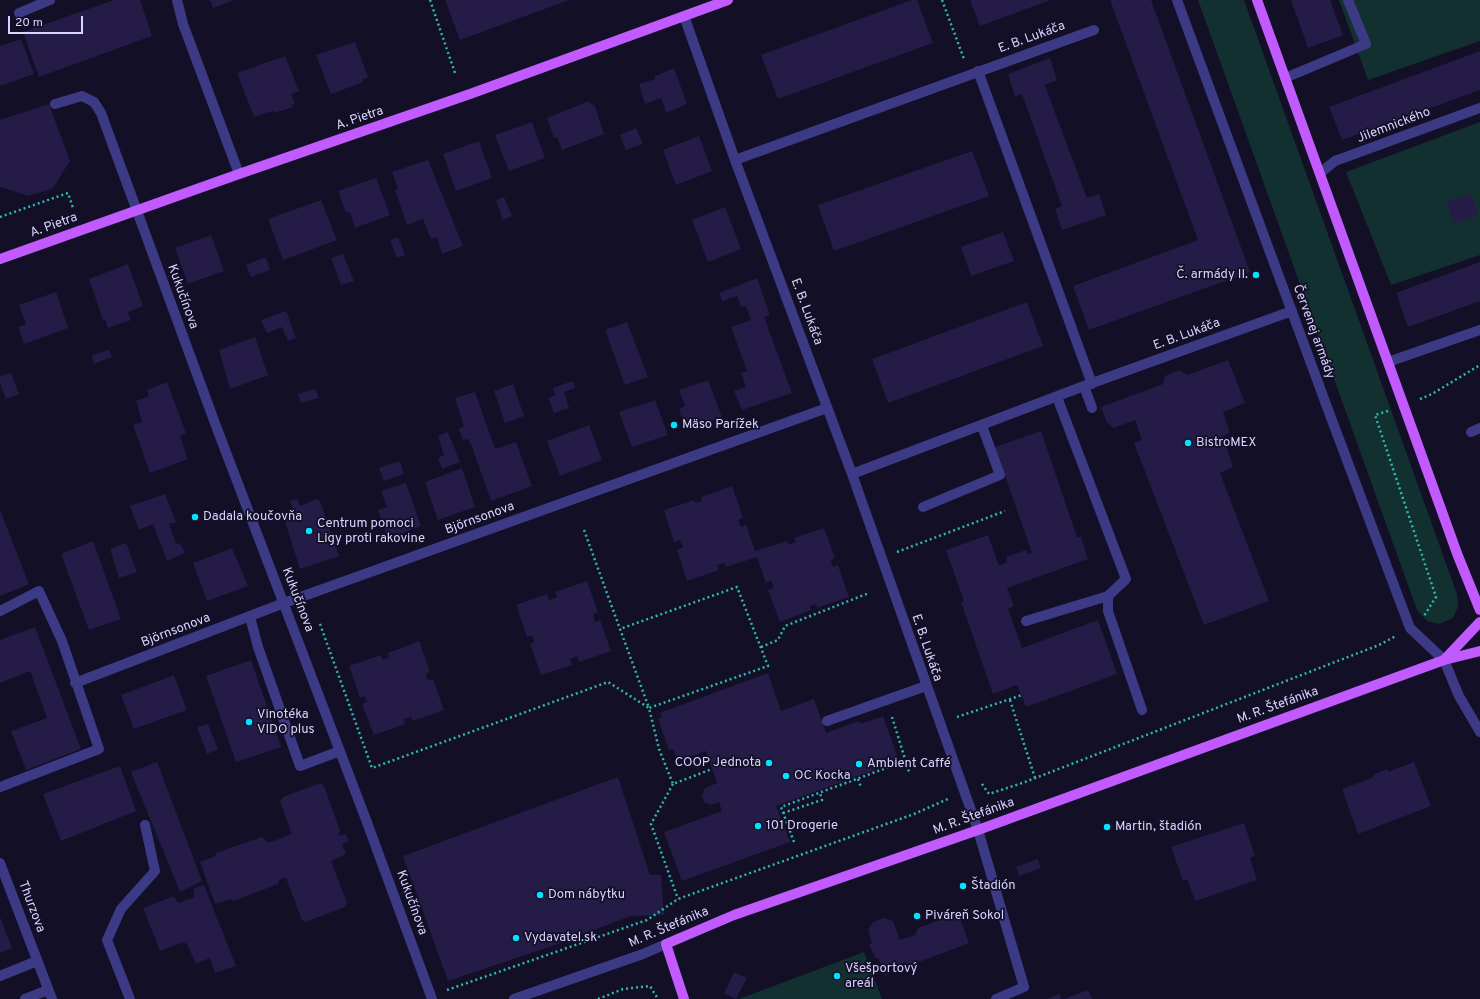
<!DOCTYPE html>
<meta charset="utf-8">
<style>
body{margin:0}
#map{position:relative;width:1480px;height:999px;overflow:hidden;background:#130f26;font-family:Overpass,sans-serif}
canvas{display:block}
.scale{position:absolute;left:8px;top:16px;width:75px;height:18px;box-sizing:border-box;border:2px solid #d9d4ff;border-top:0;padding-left:5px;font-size:12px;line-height:14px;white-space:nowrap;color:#d9d4ff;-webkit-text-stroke:3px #130f26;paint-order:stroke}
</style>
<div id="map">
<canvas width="1480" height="999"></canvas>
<div class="scale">20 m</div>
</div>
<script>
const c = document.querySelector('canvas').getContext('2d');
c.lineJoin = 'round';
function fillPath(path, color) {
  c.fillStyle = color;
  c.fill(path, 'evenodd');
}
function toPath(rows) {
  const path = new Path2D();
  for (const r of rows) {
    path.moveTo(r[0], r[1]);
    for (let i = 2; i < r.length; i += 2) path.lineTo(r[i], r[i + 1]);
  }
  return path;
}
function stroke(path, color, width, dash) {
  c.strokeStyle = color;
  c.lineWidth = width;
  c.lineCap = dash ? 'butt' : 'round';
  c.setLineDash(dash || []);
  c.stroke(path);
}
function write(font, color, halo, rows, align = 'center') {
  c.font = font + ' Overpass,sans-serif';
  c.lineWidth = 3.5;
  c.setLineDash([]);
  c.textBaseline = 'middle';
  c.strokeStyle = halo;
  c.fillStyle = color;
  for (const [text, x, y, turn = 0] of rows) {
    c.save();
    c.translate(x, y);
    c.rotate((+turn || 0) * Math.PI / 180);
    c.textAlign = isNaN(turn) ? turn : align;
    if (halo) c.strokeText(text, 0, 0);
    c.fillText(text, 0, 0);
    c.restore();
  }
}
fillPath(toPath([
 [1198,0,1244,0,1457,594,1458,607,1453,618,1439,624,1427,621,1417,610],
 [1339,0,1480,0,1480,41,1368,80],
 [1480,122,1480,255,1391,285,1346,172],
 [864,952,882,999,739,999]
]), '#12302f');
fillPath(toPath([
 [114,0,140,0,152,36,39,77,23,32],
 [210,0,234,0,213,8],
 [445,0,569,0,460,40],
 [912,0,917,0,933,43,778,99,761,55],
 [970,0,1051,0,980,26],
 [1110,0,1151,0,1250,272,1089,330,1073,286,1198,240],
 [1291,0,1330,0,1343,35,1308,48],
 [21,39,34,74,0,86,0,46],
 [355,42,368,77,362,80,363,82,331,94,316,55],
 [1480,51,1480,90,1342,140,1329,107],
 [285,56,299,91,291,94,295,103,292,105,293,107,274,113,273,111,254,117,237,73],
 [1050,58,1057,80,1045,85,1053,107,1087,198,1099,194,1106,215,1062,230,1055,209,1062,206,1022,94,1015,97,1008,74],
 [674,68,687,104,666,113,661,98,645,104,639,84,655,79,655,76],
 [589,101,592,105,594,104,604,134,562,150,557,137,554,138,547,118],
 [49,104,70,161,53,188,29,196,0,187,0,120],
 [532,122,545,158,509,171,495,135],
 [636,128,643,144,626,150,620,135],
 [699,136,712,171,676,185,663,150],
 [479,141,492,178,456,191,443,154],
 [972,151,989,196,834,251,818,205],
 [428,160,463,246,442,254,437,237,431,239,423,219,407,225,395,190,398,189,392,172],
 [376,178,390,215,355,228,350,212,346,213,338,191],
 [1471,194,1478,215,1454,223,1447,201],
 [504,197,512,216,503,220,496,200],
 [321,200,337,240,283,260,268,219],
 [725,207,741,249,708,262,692,220],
 [1003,232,1014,261,971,276,961,247],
 [211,235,224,271,188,284,175,248],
 [398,237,405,255,397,258,390,240],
 [343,254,354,281,341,285,331,258],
 [266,257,270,270,251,277,246,265],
 [1480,262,1480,301,1408,327,1396,293],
 [128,264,143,306,128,312,131,320,108,328,105,319,103,320,89,279],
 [757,278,770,315,764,317,792,393,742,410,734,391,746,387,741,373,747,371,731,327,751,320,746,306,741,307,737,296,722,301,719,293],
 [56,292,68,328,24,344,18,327,26,324,19,305],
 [1027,302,1043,346,888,403,872,359],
 [286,311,296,338,288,341,282,327,267,333,261,320],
 [627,322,648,377,625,385,605,330],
 [255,337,268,375,230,389,219,350],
 [109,350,112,357,94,364,92,355],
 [1228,360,1245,403,1223,412,1230,433,1223,436,1233,467,1220,473,1269,601,1204,625,1134,443,1142,440,1135,420,1114,428,1107,423,1101,407,1163,384,1165,376,1180,370,1187,375],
 [11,373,19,394,6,399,0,383,0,376],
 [708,380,722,417,685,429,679,409,685,406,679,390],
 [573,381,575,388,564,392,569,408,554,413,548,398,555,395,553,388],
 [167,382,186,433,180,436,188,459,150,473,133,425,142,422,136,401,149,396,147,390],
 [513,384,524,416,505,423,494,391],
 [315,389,319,398,301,403,298,394],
 [475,392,495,449,516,442,532,486,491,501,471,444,468,439,463,440,459,429,464,426,455,398],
 [655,400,668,435,632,447,619,412],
 [589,425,602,460,560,476,547,441],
 [1041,431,1077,537,1081,537,1088,559,1007,588,1014,606,1008,609,1022,648,1098,620,1117,674,1026,707,1017,685,993,694,961,602,964,601,946,550,988,535,999,566,1007,562,1006,557,1026,550,1028,554,1032,553,995,447],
 [448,432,460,462,442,469,438,458,444,455,438,436],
 [400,461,404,474,384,481,379,468],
 [462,468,475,507,438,520,425,482],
 [406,483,421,526,388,539,378,510,387,507,381,491],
 [732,486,743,518,738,520,741,527,746,525,755,551,787,541,788,545,796,542,794,538,824,528,835,558,831,560,833,567,838,565,849,597,817,608,816,604,810,606,811,610,780,622,768,590,774,588,771,580,766,583,757,557,726,567,724,563,717,565,719,570,687,581,677,550,683,547,680,540,674,542,664,510,694,500,695,503,702,501,701,497],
 [165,494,176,522,169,524,176,544,180,543,185,553,167,561,153,524,139,530,130,506],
 [298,499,300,506,317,499,320,501,339,556,300,569,282,512,293,509,290,501],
 [0,510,29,584,0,596],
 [93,541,121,619,89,630,61,554],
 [126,543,137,572,119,578,110,549],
 [232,548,248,586,207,601,193,563],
 [587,581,598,612,593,614,595,622,600,620,611,651,579,662,577,656,570,659,572,665,541,675,530,644,534,642,532,635,527,637,516,605,547,594,549,600,557,597,555,592],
 [35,627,81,749,26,770,11,731,47,718,30,671,0,683,0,640],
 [419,641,430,672,426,674,428,681,433,679,444,710,413,721,411,717,404,719,405,724,374,735,362,704,367,702,364,696,360,698,349,666,381,655,383,660,389,658,388,653],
 [251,660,281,747,236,762,206,676],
 [768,673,781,711,814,699,826,733,859,721,860,724,883,716,899,761,776,806,790,842,682,881,664,832,722,811,719,802,711,805,704,802,702,795,705,788,717,783,706,751,678,761,673,749,669,750,658,719,662,717,660,713],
 [174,675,187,710,134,729,121,695],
 [208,724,218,749,207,754,197,727],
 [157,762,202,881,180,892,131,772],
 [1414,762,1431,806,1358,834,1342,789,1374,777,1373,775,1387,769,1388,772],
 [120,766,136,811,61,841,43,794],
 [618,777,650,875,661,875,664,915,631,916,555,945,448,981,403,856],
 [320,783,324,786,340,830,339,833,340,836,346,834,349,841,342,844,346,854,331,861,347,903,345,907,305,922,302,920,286,878,280,879,278,884,233,901,230,899,215,904,200,862,215,856,216,853,262,837,268,843,292,834,280,802,283,797],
 [1244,823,1255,856,1250,858,1257,880,1195,901,1187,879,1183,881,1171,847],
 [1038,859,1041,868,1019,876,1016,867],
 [204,885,236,966,215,973,210,958,196,964,187,944,183,942,160,951,143,908,174,896,178,903,195,897,193,889],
 [958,913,969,943,908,966,906,962,885,970,887,975,885,976,878,958,876,959,869,944,872,943,868,930,873,922,884,918,893,921,900,940,915,935,918,928],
 [0,917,12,948,0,953],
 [734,972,747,978,736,999,724,993],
 [1088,990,1092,999,1064,999],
 [1060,994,1061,999,1046,999]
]), '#241b47');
stroke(toPath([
 [430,0,455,73],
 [942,0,964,59],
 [0,217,68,193,73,208],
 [1420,399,1432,394,1480,365],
 [1388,411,1375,415,1436,597,1424,616],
 [584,530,620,629,649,708,768,666,737,587,620,629],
 [897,552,1005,511],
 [320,624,372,768,608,682,649,708,659,749,673,784,712,769],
 [761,647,778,640,785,626,869,593],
 [1010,700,1035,778],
 [892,717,909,772],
 [957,717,1022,695],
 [858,779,861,787],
 [673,784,651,824,678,899],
 [982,784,989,794,1025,782,1379,645,1396,636],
 [783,813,822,800,820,793],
 [794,842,781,807,905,761],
 [447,990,647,920,678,899,914,814,948,799],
 [598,999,623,989,650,986,658,999]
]), '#2fb8b0', 2.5, [2, 3]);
stroke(toPath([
 [177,0,183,24,239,174],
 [1177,0,1330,415,1410,628,1444,660,1459,696,1480,732],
 [19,13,50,0],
 [684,16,735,160,852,474,978,830,1024,987,996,999],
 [978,71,1092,384],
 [1285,78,1366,44,1348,0],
 [55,104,82,96,94,102,101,113,216,426,365,817,432,999],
 [735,160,1094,30],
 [1320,173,1335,161,1480,108],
 [1388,362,1480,330],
 [1084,386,1092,408],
 [1471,432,1480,428],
 [852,474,1084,386,1292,311],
 [923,507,1000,475,982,426],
 [1108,596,1108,611,1142,710],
 [0,611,39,591,62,641,99,749,0,787],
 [250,617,258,647,300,766,340,751],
 [1026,621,1108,596,1126,579,1057,397],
 [75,683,284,603,827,408],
 [827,721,926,686],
 [0,863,52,999],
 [0,976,37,961],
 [25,999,48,990],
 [130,999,107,940,121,909,155,871,145,825],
 [514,999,643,954,666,944]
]), '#3d3a85', 10);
stroke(toPath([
 [1257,0,1458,556,1480,610],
 [0,259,239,174,470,94,728,0],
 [1444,660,1480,622],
 [684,999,666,944,734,915,978,830,1444,660,1480,651]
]), '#c25bff', 10);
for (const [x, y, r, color] of [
 [1256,275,4,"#00e5ff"],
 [674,425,4,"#00e5ff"],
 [1188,443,4,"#00e5ff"],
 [195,517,4,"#00e5ff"],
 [309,531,4,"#00e5ff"],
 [249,722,4,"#00e5ff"],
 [769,763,4,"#00e5ff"],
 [859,764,4,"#00e5ff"],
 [786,776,4,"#00e5ff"],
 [758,826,4,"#00e5ff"],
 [1107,827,4,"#00e5ff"],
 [963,886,4,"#00e5ff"],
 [540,895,4,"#00e5ff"],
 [917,916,4,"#00e5ff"],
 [516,938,4,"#00e5ff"],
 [837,976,4,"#00e5ff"]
]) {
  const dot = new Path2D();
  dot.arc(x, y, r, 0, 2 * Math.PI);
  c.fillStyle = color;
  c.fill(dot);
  stroke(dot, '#130f26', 1.5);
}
write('13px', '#d9d4ff', '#130f26', [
 ["E. B. Lukáča",1032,38,-20],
 ["A. Pietra",360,119,-19],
 ["Jilemnického",1394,126,-21],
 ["A. Pietra",54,226,-20],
 ["Kukučínova",182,297,70],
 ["E. B. Lukáča",806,312,70],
 ["Červenej armády",1313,332,70],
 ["E. B. Lukáča",1187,335,-20],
 ["Björnsonova",480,519,-20],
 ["Kukučínova",297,600,69],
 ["Björnsonova",176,631,-21],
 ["E. B. Lukáča",926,648,71],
 ["M. R. Štefánika",1278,706,-20],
 ["M. R. Štefánika",974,817,-20],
 ["Kukučínova",411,903,70],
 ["Thurzova",31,907,69],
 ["M. R. Štefánika",669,928,-23]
]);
write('13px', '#d9d4ff', '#130f26', [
 ["Č. armády II.",1248,275,"right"],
 ["Mäso Parížek",682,425],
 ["BistroMEX",1196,443],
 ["Dadala koučovňa",203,517],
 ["Centrum pomoci",317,524],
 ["Ligy proti rakovine",317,539],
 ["Vinotéka",257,715],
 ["VIDO plus",257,730],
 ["COOP Jednota",761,763,"right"],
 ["Ambient Caffé",867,764],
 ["OC Kocka",794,776],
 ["101 Drogerie",766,826],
 ["Martin, štadión",1115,827],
 ["Štadión",971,886],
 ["Dom nábytku",548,895],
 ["Piváreň Sokol",925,916],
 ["Vydavatel.sk",524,938],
 ["Všešportový",845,969],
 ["areál",845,984]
], 'left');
</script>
